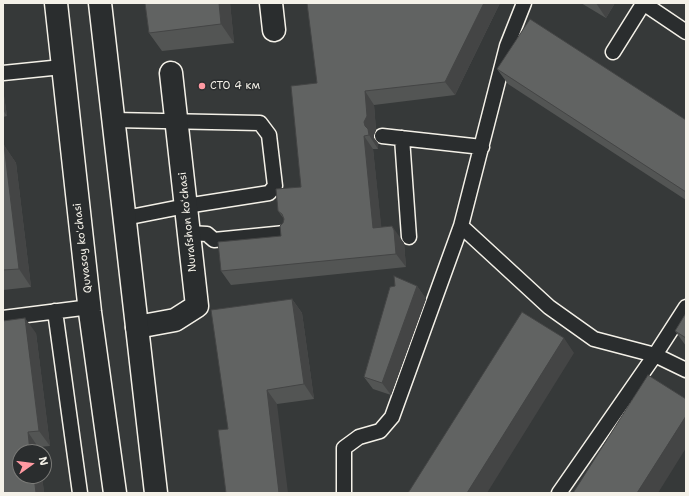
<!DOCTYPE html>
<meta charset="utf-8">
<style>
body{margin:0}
#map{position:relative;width:689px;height:496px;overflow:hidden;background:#363939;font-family:"Shantell Sans",sans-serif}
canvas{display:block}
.frame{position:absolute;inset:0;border:4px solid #f4f1e8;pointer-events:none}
.north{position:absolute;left:12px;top:444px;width:40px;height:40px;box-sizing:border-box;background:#2a2d2e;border:1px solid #7b7b78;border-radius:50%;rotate:76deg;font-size:11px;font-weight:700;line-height:16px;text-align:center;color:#f4f1e8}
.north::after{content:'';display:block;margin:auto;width:14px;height:18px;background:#ff9aa2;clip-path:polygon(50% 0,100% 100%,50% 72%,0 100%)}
</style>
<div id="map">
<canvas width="689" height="496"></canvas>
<div class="frame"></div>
<div class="north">N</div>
</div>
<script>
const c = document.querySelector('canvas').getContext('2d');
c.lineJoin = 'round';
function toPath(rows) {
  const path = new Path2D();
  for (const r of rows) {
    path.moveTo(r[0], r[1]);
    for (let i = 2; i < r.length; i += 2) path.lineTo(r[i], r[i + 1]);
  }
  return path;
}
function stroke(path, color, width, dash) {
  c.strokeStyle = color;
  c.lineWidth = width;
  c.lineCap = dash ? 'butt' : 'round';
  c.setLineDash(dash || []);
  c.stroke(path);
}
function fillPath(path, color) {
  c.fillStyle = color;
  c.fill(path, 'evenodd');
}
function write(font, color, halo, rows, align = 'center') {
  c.font = font + ' "Shantell Sans",sans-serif';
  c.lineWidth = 3;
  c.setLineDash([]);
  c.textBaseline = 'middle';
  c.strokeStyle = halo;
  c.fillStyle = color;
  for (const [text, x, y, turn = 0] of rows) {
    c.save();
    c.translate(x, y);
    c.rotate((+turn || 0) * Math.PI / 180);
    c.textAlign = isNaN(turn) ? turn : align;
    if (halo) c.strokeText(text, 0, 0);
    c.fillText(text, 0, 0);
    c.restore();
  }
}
const service = toPath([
 [643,3,686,32],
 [613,52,643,4],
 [3,73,62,67],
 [114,120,260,123,269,135,275,186,269,193,186,206,125,218],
 [382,136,482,147],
 [402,138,409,237],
 [461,226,549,307,594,339,655,355,686,370],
 [189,233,207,234,214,240,285,233],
 [55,311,80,493],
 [3,318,90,307],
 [344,493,344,448,359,437,380,431,392,417,461,226,507,46,524,3],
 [559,493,655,355,686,307]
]);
const minor = toPath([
 [271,3,274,30],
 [137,327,175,320,197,306,171,73]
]);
const primary = toPath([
 [56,3,90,312,115,493],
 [100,3,156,493]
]);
stroke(service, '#f4f1e8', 17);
stroke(minor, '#f4f1e8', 25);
stroke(primary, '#f4f1e8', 25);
stroke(service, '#2a2d2e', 14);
stroke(minor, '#2a2d2e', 22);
stroke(primary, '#2a2d2e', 22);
fillPath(toPath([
 [145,3,230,3,234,43,162,51,149,33],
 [500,3,455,95,374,105,376,130,374,135,374,138,378,143,378,149,373,149,381,227,404,243,406,267,231,285,221,271,281,236,284,219,278,211,301,187,317,83],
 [581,3,615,3,606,18],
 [497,69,686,120,686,200,508,84],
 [3,94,4,96,7,116,3,117],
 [3,144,16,163,31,287,3,290],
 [417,286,426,299,391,395,373,389,364,377],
 [292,299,302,313,314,399,277,404,228,429],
 [675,331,686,338,686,346],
 [36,333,50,446,38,447,39,452,20,452,42,476,44,493,3,493]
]), '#535554');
fillPath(toPath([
 [219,3,230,3,234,43,221,24],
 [484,3,500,3,455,95,445,82],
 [596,3,615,3,606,18],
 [365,91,374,105,376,130,374,135,374,138,378,143,378,149,369,135,365,126,364,122],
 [3,94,4,96,7,116,3,110],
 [364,136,373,149,383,242,373,228],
 [4,145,16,163,31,287,19,269],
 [392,226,404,243,406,267,396,254],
 [417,286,426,299,391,395,382,383],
 [292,299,302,313,314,399,304,384],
 [25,318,36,333,50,446,39,431],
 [564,338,574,353,487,493,467,493],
 [267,390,277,404,288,493,279,493],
 [686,416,686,448,658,493,637,493],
 [28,432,38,447,39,452,30,452],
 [34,476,42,476,44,493,36,493]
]), '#444545');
const building = toPath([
 [145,3,219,3,221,24,149,33,145,3],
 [307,3,484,3,445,82,365,91,367,116,364,122,365,126,368,129,369,135,364,136,373,228,392,226,394,230,396,254,221,271,218,242,281,236,280,226,283,223,284,219,282,214,278,211,276,189,301,187,291,86,317,83,307,3],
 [530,19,686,120,686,192,497,69,530,19],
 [3,144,4,145,19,269,3,270,3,144],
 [394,276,417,286,382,383,364,377,390,287,395,286,394,276],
 [292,299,304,384,267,390,279,493,226,493,218,430,228,429,211,310,292,299],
 [522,312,564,338,467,493,408,493,522,312],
 [686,313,686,338,675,331,686,313],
 [25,318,39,431,28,432,30,452,20,452,20,476,34,476,36,493,3,493,3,321,25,318],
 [648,375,686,399,686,416,637,493,573,493,648,375]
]);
fillPath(building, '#616362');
stroke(building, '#444545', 1);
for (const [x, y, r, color] of [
 [202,86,4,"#ff9aa2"]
]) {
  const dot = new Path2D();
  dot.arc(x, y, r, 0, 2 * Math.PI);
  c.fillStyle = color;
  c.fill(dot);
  stroke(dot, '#2a2d2e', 1.5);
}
write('11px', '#f4f1e8', '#2a2d2e', [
 ["СТО 4 км",210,86]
], 'left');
write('11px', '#f4f1e8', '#2a2d2e', [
 ["Nurafshon koʻchasi",188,222,-96],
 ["Quvasoy koʻchasi",83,248,-97]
]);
</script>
